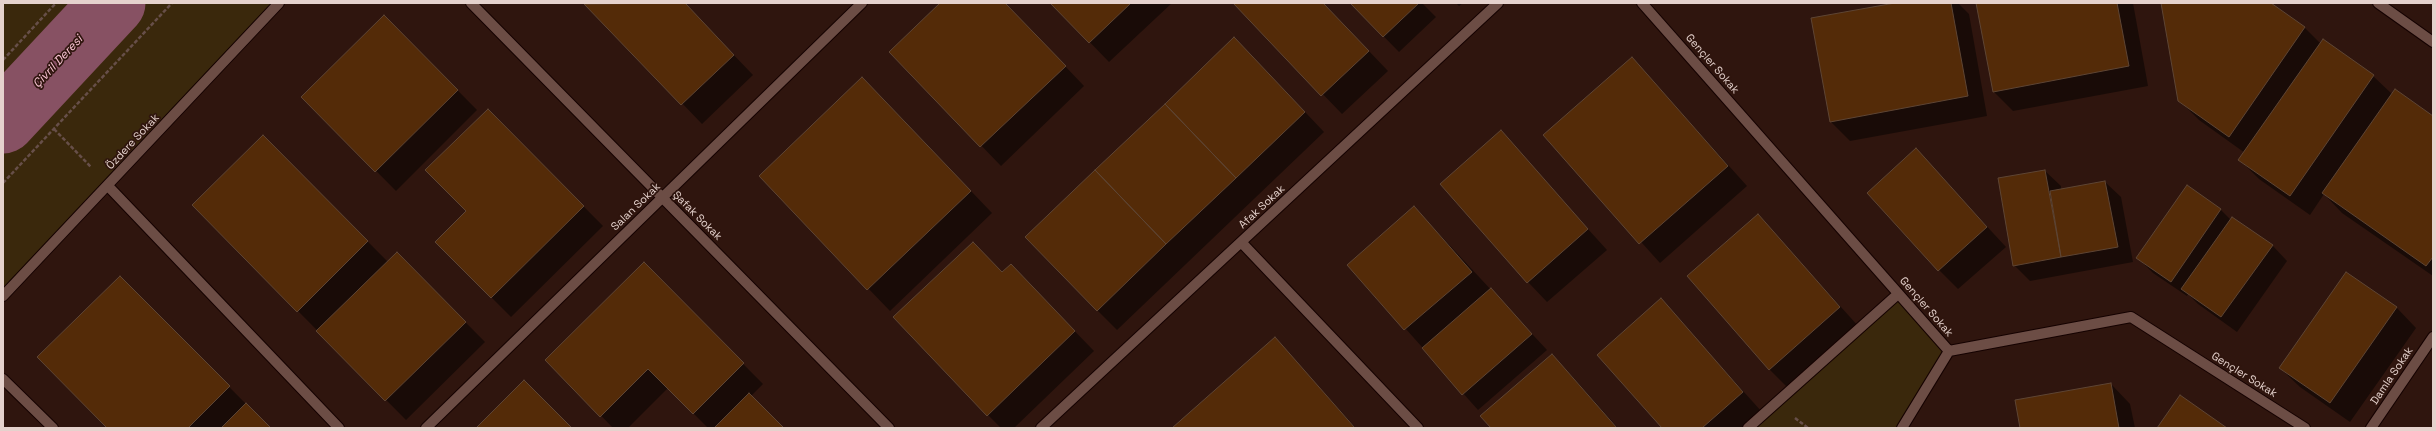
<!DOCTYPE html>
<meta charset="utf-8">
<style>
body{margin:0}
#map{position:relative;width:2436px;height:431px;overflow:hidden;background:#2f150e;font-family:"Space Grotesk",sans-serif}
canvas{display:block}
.frame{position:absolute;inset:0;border:4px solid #e5d2cd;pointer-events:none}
</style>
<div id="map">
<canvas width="2436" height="431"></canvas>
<div class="frame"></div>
</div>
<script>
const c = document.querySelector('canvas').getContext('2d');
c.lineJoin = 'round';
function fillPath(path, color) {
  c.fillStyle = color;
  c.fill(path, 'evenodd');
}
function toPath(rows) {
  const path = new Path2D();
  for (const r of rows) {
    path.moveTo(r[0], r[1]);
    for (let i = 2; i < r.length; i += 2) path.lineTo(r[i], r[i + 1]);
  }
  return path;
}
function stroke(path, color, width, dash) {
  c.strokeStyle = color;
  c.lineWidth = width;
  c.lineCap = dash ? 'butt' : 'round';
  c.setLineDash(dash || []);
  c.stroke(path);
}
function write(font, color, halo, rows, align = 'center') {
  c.font = font + ' "Space Grotesk",sans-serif';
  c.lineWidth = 3.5;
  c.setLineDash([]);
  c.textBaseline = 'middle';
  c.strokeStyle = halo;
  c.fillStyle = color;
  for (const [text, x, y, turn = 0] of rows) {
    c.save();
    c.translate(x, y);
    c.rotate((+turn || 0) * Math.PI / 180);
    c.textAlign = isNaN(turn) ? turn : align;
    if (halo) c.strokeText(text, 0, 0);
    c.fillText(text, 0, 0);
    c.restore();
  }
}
fillPath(toPath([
 [3,3,279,3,3,296],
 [1898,294,1949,351,1902,428,1748,428]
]), '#3a280c');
fillPath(toPath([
 [586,3,684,3,753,75,702,124],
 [942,3,1005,3,1084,86,1001,166,891,52],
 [1052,3,1172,3,1109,62],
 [1235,3,1323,3,1388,71,1342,114],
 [1351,3,1422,3,1436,17,1399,52],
 [1456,3,1463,3,1459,6],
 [1900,3,1958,3,1969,14,1987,116,1850,141,1831,122],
 [1977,3,2133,3,2148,86,2013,111,1994,92],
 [2162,3,2269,3,2305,28,2321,44,2373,76,2392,94,2433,117,2433,276,2342,213,2324,194,2310,215,2259,179,2240,160,2245,153,2199,120,2179,100],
 [384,16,477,110,396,191,303,97],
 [1254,58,1324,132,1117,330,1097,310],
 [1632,58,1747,186,1660,263,1545,135],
 [884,100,992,213,890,311,760,176],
 [488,110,603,226,511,317,436,242,467,211],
 [1500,132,1607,250,1547,302,1528,282],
 [263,136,388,262,397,253,485,342,406,420,193,205],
 [1916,150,2006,247,1958,289,1939,270],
 [2045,171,2061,186,2061,190,2105,182,2121,197,2133,262,2030,281,2014,265],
 [2187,186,2221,210,2231,220,2272,245,2287,261,2237,332,2198,304,2188,294,2187,296,2153,273,2137,257],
 [1414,207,1547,350,1478,410,1349,265],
 [1758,215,1859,327,1789,389,1769,369],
 [644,264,763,384,751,396,783,428,708,428,668,388,628,428,613,428,547,360],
 [1002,273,1030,285,1094,351,1014,428,1001,428,988,415],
 [2346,273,2397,308,2416,328,2350,422,2300,387,2280,368],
 [120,277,251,409,269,428,108,428],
 [1661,300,1762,412,1744,428,1663,428],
 [1275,339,1356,428,1173,428],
 [1552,355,1571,375,1618,428,1492,428],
 [2111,384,2130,404,2135,428,2021,428]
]), '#0007');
stroke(toPath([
 [3,121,113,3]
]), '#875163', 65);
const building = toPath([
 [685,3,734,55,681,105,584,4,685,3],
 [940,3,1005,3,1066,66,980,147,889,52,940,3],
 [1050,3,1131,3,1089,43,1050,3],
 [1233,3,1323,3,1369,51,1321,96,1233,3],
 [1350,3,1419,3,1383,37,1350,3],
 [1895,3,1951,3,1968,96,1830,122,1811,18,1895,3],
 [1976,3,2117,3,2129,66,1993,92,1976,3],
 [2161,3,2271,3,2305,27,2229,137,2178,101,2161,3],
 [384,15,458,90,375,172,301,97,384,15],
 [1234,37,1305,112,1236,178,1165,104,1234,37],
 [2323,39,2374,75,2290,196,2238,160,2323,39],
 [1632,57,1728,166,1639,244,1543,135,1632,57],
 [862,77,971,191,867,290,759,176,862,77],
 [2395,89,2433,116,2433,257,2426,266,2322,193,2395,89],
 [1165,104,1236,178,1166,244,1095,170,1165,104],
 [488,109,584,206,491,298,435,242,466,211,425,170,488,109],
 [1501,130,1588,229,1527,283,1440,184,1501,130],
 [263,135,368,241,297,312,192,205,263,135],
 [1916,148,1987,227,1938,271,1867,193,1916,148],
 [1095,170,1166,244,1097,311,1025,237,1095,170],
 [2045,170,2061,257,2013,266,1998,178,2045,170],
 [2105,181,2118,247,2061,257,2050,191,2105,181],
 [2187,185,2221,209,2171,282,2136,258,2187,185],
 [1414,206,1472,272,1404,330,1347,265,1414,206],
 [1758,214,1840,307,1769,370,1687,276,1758,214],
 [2232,217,2273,245,2221,317,2181,289,2232,217],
 [973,242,1002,272,1011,264,1075,331,987,416,893,317,973,242],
 [397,252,466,322,385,401,316,331,397,252],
 [644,262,744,363,693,414,648,369,600,417,545,360,644,262],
 [2346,272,2397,307,2330,403,2279,368,2346,272],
 [120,276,230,386,188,428,107,428,37,357,120,276],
 [1491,288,1532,334,1462,395,1422,348,1491,288],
 [1661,298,1743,392,1702,428,1662,428,1597,355,1661,298],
 [1275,337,1355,428,1172,428,1275,337],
 [1552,354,1617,428,1491,428,1480,416,1552,354],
 [524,380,572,428,476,428,524,380],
 [2111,383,2119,428,2020,428,2015,400,2111,383],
 [749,393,784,428,714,428,749,393],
 [2180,395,2227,428,2157,428,2180,395],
 [246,403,271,428,221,428,246,403]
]);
fillPath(building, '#542b08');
stroke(building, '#5e4534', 1);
const street = toPath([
 [471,3,889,428],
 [1642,3,1949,351,2131,317,2305,428],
 [108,186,339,428],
 [1241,242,1418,428],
 [3,296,279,3],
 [3,379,53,428],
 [426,428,862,3],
 [1041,428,1498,3],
 [1748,428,1898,294],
 [1902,428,1949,351],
 [2371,428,2433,337]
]);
const secondary = toPath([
 [2378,3,2433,42]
]);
stroke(street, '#150200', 12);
stroke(secondary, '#150200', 12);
stroke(toPath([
 [3,60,56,3],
 [54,129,91,167],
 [3,183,172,3],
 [1795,418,1808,428]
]), '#674f49', 2.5, [4, 2]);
stroke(street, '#6c4d45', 10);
stroke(secondary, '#6c4d45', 10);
write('11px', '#e5d2cd', '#2f150e', [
 ["Gençler Sokak",1712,64,49],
 ["Özdere Sokak",133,142,-47],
 ["Salan Sokak",636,207,-44],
 ["Afak Sokak",1262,207,-43],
 ["Şafak Sokak",697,216,45],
 ["Gençler Sokak",1926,307,49],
 ["Gençler Sokak",2244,375,32],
 ["Damla Sokak",2392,376,-56]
]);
write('italic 12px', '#f9c4d4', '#2f150e', [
 ["Çivril Deresi",58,62,-47]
]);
</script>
